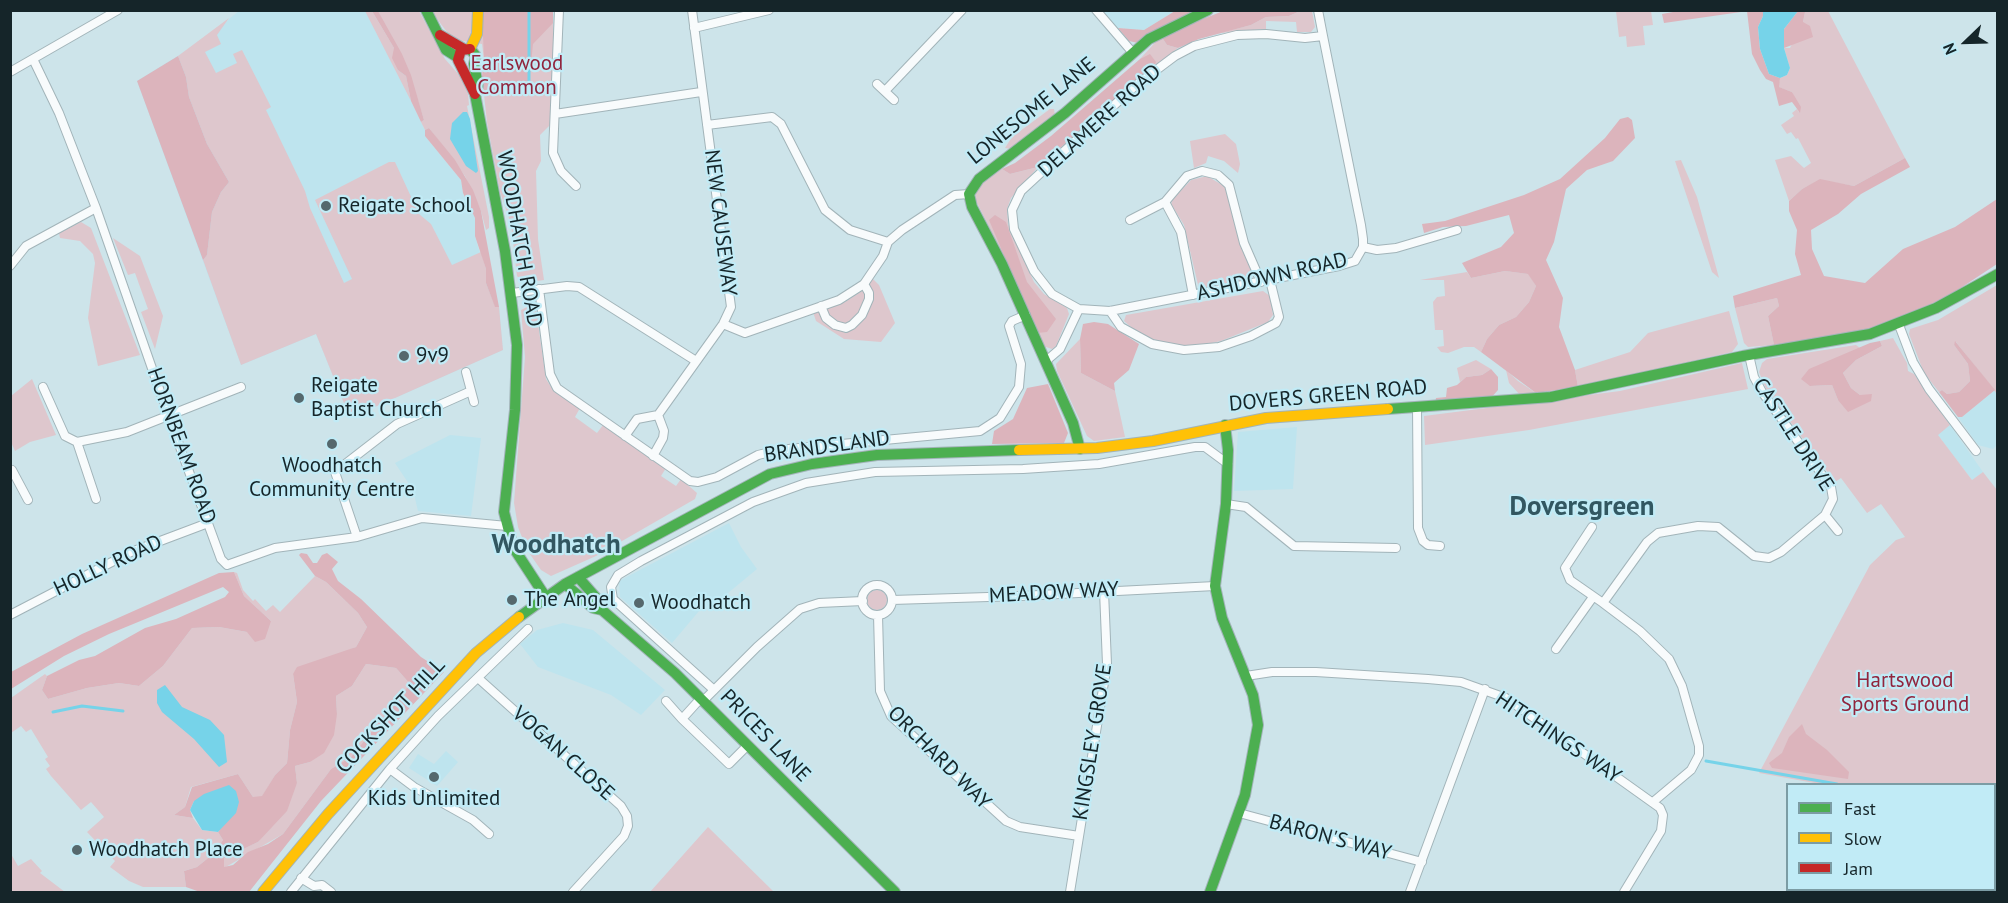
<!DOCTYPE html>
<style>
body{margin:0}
#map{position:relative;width:2008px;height:903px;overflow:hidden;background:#cde4ea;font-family:"PT Sans",sans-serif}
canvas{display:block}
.frame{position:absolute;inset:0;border:12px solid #152529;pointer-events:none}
.legend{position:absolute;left:1786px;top:783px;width:210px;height:108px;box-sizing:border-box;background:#c1ebf6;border:2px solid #7c9ca4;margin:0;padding:8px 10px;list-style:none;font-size:18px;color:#152529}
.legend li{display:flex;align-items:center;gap:12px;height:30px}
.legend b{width:30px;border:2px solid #7c9ca4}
.north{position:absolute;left:1936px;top:12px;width:60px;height:60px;-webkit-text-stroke:4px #c1ebf6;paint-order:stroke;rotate:247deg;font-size:16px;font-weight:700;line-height:24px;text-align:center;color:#152529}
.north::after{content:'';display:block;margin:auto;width:21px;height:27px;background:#152529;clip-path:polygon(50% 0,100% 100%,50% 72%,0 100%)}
</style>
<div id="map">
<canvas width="2008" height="903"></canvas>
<div class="frame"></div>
<ul class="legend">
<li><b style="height:8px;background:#4caf50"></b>Fast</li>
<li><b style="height:8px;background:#ffc107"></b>Slow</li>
<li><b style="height:8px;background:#c62828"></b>Jam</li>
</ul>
<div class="north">N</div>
</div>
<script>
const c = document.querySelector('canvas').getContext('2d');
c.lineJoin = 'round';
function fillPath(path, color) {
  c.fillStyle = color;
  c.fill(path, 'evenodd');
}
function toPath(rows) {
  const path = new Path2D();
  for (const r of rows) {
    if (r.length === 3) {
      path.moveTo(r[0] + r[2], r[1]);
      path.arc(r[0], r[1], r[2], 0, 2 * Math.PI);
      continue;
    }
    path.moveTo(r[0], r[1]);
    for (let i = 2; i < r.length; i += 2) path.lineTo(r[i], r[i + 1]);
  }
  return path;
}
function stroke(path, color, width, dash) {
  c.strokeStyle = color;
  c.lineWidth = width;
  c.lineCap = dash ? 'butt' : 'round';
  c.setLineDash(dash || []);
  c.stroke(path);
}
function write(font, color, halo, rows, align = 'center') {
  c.font = font + ' "PT Sans",sans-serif';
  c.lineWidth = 4.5;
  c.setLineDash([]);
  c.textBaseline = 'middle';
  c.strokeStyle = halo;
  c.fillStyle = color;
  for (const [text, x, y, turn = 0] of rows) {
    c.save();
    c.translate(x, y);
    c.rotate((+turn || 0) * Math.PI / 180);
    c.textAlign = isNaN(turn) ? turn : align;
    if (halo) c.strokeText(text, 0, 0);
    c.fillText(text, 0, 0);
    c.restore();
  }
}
fillPath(toPath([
 [239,11,372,11,406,76,411,101,425,130,425,136,461,180,463,193,475,218,475,236,495,306,499,307,503,350,350,418,316,334,241,365,137,81,199,43],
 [1103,11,1175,11,1144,30,1118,28],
 [1995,390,1997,394,1997,445,1993,449,1978,445,1958,417,1962,417],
 [1950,425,1983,472,1972,480,1937,434],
 [1297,427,1293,489,1234,491,1238,432],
 [450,435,481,438,471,516,418,511,413,490,395,463],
 [729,523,741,547,757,569,710,608,705,604,672,643,620,597,619,581],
 [563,623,593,630,665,690,641,715,611,695,538,667,520,644,537,630],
 [446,751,458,762,437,786,409,768,418,754,434,764]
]), '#bee4ee');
fillPath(toPath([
 [365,11,372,11,394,48,398,70,406,76,411,101],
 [378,11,419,11,445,59,460,76,468,94,469,105,467,106,489,217,489,228,486,230,481,211,465,176,429,128,425,130,421,122,424,120,418,101],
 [431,11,553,11,553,122,540,135,541,161,536,171,538,239,544,280,524,283,517,276,511,224,500,192,487,122,482,77,484,59,482,44,457,40,450,36],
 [1300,11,1312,11,1315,27,1311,32,1297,32,1296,22,1266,21,1266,29,1220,33,1251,25,1266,17,1289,16],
 [1616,11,1651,11,1653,25,1643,26,1645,45,1627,47,1626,36,1619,37],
 [1828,11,1905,158,1854,186,1820,180,1802,189,1789,201,1775,160,1791,156,1804,168,1811,163,1798,138,1796,139,1791,132,1787,134,1781,125,1794,116,1792,113,1797,109,1799,113,1792,92,1778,87,1780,78,1787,75,1790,68,1784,48,1790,48,1803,22,1805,12],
 [229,18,217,35,221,44,205,52,216,73,237,63,233,54,242,50,271,107,266,110,305,191,310,208,344,283,352,279,315,200,389,162,395,162,419,214,431,224,452,265,481,252,486,269,486,283,495,306,499,307,503,350,350,418,316,334,241,365,203,260,207,255,212,212,221,192,229,182,207,144,189,97,186,77,178,56],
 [1161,36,1167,45,1178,48,1153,68,1140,59],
 [1050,109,1054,109,1055,116,1011,149,1005,148,1012,137],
 [1225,134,1236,144,1240,164,1238,173,1224,161,1208,156,1206,163,1194,168,1190,141],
 [1681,160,1697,197,1719,278,1712,272,1675,161],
 [1038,167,1011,198,1007,209,1008,224,1034,282,1044,294,1067,308,1069,314,1056,346,1052,349,1043,346,1004,256,975,199,976,191,981,183,1002,169,1010,174],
 [1207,176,1224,186,1228,194,1237,233,1251,268,1250,276,1245,280,1199,289,1184,225,1171,204,1173,199,1191,180],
 [81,222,91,228,140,355,98,366,88,318,95,263,93,254,80,241,60,238,59,233],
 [113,238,140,256,163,316,155,349,141,312,148,309,135,273,128,275],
 [1505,271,1529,274,1536,286,1529,302,1516,317,1499,325,1487,339,1481,352,1474,347,1464,347,1448,353,1441,352,1437,347,1444,346,1443,330,1435,330,1433,302,1437,297,1445,296,1444,280,1420,280,1467,272,1471,278],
 [873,279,879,285,895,323,881,342,844,339,816,321,813,312,845,302,862,291],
 [1997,285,1997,394,1956,342,1954,345,1968,364,1970,381,1959,392,1947,394,1942,390,1939,392,1924,373,1909,334,1910,329,1938,320],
 [1263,291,1270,296,1273,315,1268,322,1221,341,1193,347,1172,345,1140,335,1124,321,1126,315],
 [1777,298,1779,306,1768,316,1774,345,1748,347,1744,343,1735,308],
 [535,303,546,379,553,390,580,408,575,417,597,433,603,425,666,468,661,476,676,486,681,479,697,493,695,499,596,556,551,576,541,570,527,550,518,527,514,503,525,357,521,310],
 [1729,311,1738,344,1732,352,1578,387,1575,370,1630,352,1648,333],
 [1893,338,1907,363,1908,371,1914,374,1950,425,1938,435,1972,480,1983,472,1997,490,1997,892,1979,892,1976,890,1994,890,1994,784,1820,784,1759,773,1870,565,1896,540,1905,537,1881,504,1867,513,1841,478,1835,482,1766,389,1759,372,1762,363,1767,359,1856,345,1860,348,1840,357,1810,386,1832,385,1838,400,1872,395,1860,395,1851,388,1843,373,1856,360,1882,346,1880,341],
 [1080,339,1081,373,1115,391,1125,437,1094,441,1087,436,1057,371,1056,364],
 [1476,360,1491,369,1482,375,1466,377,1460,382,1457,368],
 [1742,363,1748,389,1529,430,1425,445,1424,416,1620,391],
 [1506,370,1518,381,1536,393,1520,395,1509,383],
 [32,379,56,435,30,442,15,451,11,442,11,396],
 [234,572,237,573,243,590,253,601,255,599,266,611,273,605,280,612,315,576,326,582,358,613,367,627,356,647,293,674,297,702,290,730,287,763,275,775,262,797,253,797,238,774,191,787,185,807,174,815,193,818,202,830,218,832,223,840,213,854,197,867,184,871,186,887,143,887,129,881,110,867,115,861,87,832,104,817,91,802,81,810,51,776,46,769,50,766,45,759,48,757,31,729,26,732,21,726,11,733,11,698,45,674,47,676,42,690,48,699,87,688,119,683,139,686,163,666,192,628,219,627,247,632,271,621,244,596],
 [877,600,10],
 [366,664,396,668,410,684,351,757,331,769,283,834,224,868,223,858,258,842,297,783,295,766,310,762,337,714,336,696,352,686],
 [708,827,774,892,650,892],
 [11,854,18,866,31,859,42,871,40,873,65,892,11,892]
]), '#dec7cd');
fillPath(toPath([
 [1684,10,1740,10,1741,12,1664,23,1662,14],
 [372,11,378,11,402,54,411,75,424,120,421,122,411,101,406,76,398,70,392,58,394,48],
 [482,11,553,11,553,23,533,44,528,93,484,95,482,77,484,59],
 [1175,11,1199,11,1138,43,1129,41,1118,28,1144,30],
 [1223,11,1300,11,1289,16,1266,17,1251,25,1199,39,1178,48,1167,45,1161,36],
 [1747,11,1763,11,1763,16,1758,27,1760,49,1769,74,1780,78,1779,87,1792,92,1801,107,1800,113,1792,102,1779,106,1773,82,1766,79,1760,70,1752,54],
 [1798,11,1810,11,1805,12,1803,22,1810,26,1813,37,1784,48,1784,29],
 [1150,54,1156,62,1153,68,1038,167,1010,174,1002,169,1015,163,1051,136,1140,59],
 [178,56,186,77,189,97,207,144,229,182,221,192,212,212,207,255,203,260,137,81],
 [1628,117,1632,120,1635,138,1613,161,1587,170,1566,189,1554,242,1546,260,1563,298,1559,327,1575,370,1578,387,1536,393,1481,352,1487,339,1499,325,1516,317,1529,302,1536,286,1528,274,1505,271,1471,278,1462,263,1501,247,1514,233,1509,215,1466,226,1443,227,1424,233,1422,224,1445,221,1524,195,1560,179,1605,138,1620,119],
 [429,128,455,160,473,190,481,211,499,307,495,307,486,283,486,269,475,236,475,218,463,193,461,180,425,136,425,130],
 [1905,158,1910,167,1861,194,1838,214,1811,230,1812,249,1824,276,1865,283,1903,249,1955,227,1997,199,1997,264,1953,293,1902,319,1866,330,1774,345,1768,316,1779,306,1777,298,1735,308,1733,296,1801,275,1795,254,1797,230,1789,211,1789,201,1802,189,1820,179,1854,186],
 [995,215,1006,222,1027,282,1056,319,1047,332,1037,333,989,220],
 [1094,322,1108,324,1139,344,1129,370,1114,383,1115,391,1081,373,1080,339,1083,324],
 [1880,341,1882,346,1856,360,1843,373,1851,388,1860,395,1872,394,1871,401,1848,412,1838,400,1832,385,1810,386,1801,379,1809,369,1870,343],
 [1955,341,1995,390,1962,417,1958,417,1939,392,1942,390,1947,394,1959,392,1970,381,1968,364,1954,345],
 [1491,369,1498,377,1498,390,1490,399,1435,404,1436,398,1446,397,1447,388,1457,385,1466,377,1482,375],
 [1048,384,1068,433,1064,443,992,444,994,431,1013,419,1027,388],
 [301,553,307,554,313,563,317,563,322,555,327,553,338,562,332,569,338,581,361,599,421,657,444,672,321,801,249,892,200,892,186,887,184,871,197,867,213,854,223,840,218,832,229,818,194,801,190,810,193,818,174,815,185,807,192,787,238,774,253,797,262,796,275,775,287,763,290,730,297,702,293,674,297,667,356,647,367,627,358,613,326,582,315,576,299,555],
 [366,664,396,668,410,684,351,757,331,769,283,834,268,844,248,852,233,865,224,867,224,858,258,842,287,811,297,783,295,766,310,762,324,753,334,735,337,714,336,696,352,686],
 [234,572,244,596,271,621,265,639,255,642,247,632,219,627,192,628,163,666,139,686,119,683,87,688,48,699,42,690,47,676,79,660,95,656,145,628,176,619,225,597,229,592,223,587,109,634,64,656,11,689,11,672,82,634,219,573],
 [1802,724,1806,734,1827,750,1849,772,1848,779,1772,768,1769,763,1782,753,1789,737]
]), '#dcb4bc');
fillPath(toPath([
 [1763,11,1798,11,1784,29,1784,48,1790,68,1787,75,1780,78,1769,74,1760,49,1758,27,1763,16],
 [463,112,467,112,470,119,478,171,476,173,466,166,450,139,452,123],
 [165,685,182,707,210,720,224,735,227,762,219,767,194,739,162,712,157,703,157,690],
 [229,785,236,791,239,802,236,813,218,832,202,830,190,810,194,801,204,794]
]), '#76d3e9');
stroke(toPath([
 [500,87,529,86,529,10],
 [53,712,82,706,123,711],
 [1706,761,1837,784],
 [1981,890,1985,892]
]), '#76d3e9', 3);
const street = toPath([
 [559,10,553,153,561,171,576,186],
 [1096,10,1133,53],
 [1318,10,1323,36,1361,225,1363,239,1363,247,1355,261,1339,266,1110,311,1079,309,1052,294,1034,271,1014,229,1012,210,1021,191,1135,86,1175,56,1194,46,1237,35,1266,34,1305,38,1323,36],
 [694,28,769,10],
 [33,59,59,113,96,208,169,417,221,559,227,565,275,548,357,537,422,518,507,526],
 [10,72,118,10],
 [877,84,894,100],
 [885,91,962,10],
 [555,114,701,92],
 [707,125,772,117,781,124,825,210,850,230,888,242],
 [1130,220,1165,202],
 [1363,247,1377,250,1396,248,1457,230],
 [10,266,26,246,96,208],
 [539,289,550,374,557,388,690,481,698,482,717,477,758,455,778,450,980,431,1000,418,1019,387,1021,364,1009,326,1012,321,1026,315],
 [512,293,567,286,579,287,696,361],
 [1193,295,1181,232,1165,202,1187,176,1202,171,1218,175,1229,185,1244,243,1261,282],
 [821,306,826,318,835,325,846,328,852,325,862,315,869,299,869,293,864,284],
 [1110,311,1121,327,1152,344,1184,350,1219,347,1251,336,1276,323,1279,317,1270,280],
 [723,324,745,333,839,300,864,284,883,256,888,242,902,230,955,195,969,194],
 [1899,325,1913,362,1929,389,1976,451],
 [1046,361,1060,349,1079,309],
 [466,372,474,402],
 [43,387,65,436,77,442,127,432,241,387],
 [1417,407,1418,528,1423,541,1428,545,1440,546],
 [658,415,723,324,731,307,692,10],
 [625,436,637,419,658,415,664,431,663,438,653,456],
 [77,442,96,499],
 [12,470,28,500],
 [1226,504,1246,507,1294,546,1396,548],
 [1825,515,1838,531],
 [1592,527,1565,568,1570,580,1603,603],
 [357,537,335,472,397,424,471,391],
 [877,600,15],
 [892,600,1020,596,1215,586],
 [10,615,131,552,208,523],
 [878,615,880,691,891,716,1006,821,1020,827,1079,836],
 [1556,649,1593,597],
 [1246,676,1272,672,1316,672,1428,679,1461,682,1506,698,1660,808,1663,815,1661,831,1624,892],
 [478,678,621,806,627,816,628,826,624,836,573,892],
 [714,690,613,599,611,587,618,575,641,561,753,502,806,483,875,472,1023,469,1099,464,1195,447,1205,447,1228,464],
 [701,698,682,719,729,764,748,745],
 [704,700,757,647,800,609,819,603,863,601],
 [666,701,682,719],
 [390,769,414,787,473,820,489,834],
 [1653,802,1691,770,1699,755,1699,746,1682,686,1669,659,1640,631,1603,603,1647,542,1658,533,1698,526,1718,527,1754,556,1769,558,1781,552,1825,515,1833,499,1831,487,1762,392,1754,377,1749,355],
 [1239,813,1422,862],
 [301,878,314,886,322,885,331,892],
 [291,892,390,769,438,716,528,629],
 [1070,892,1107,664,1104,591],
 [1410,892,1485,689]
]);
const fast = toPath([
 [426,10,446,50,457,57],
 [470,49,476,56,474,64,478,86,475,94,505,251,517,345,515,410,504,512,513,547,545,596],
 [1388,409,1551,397,1743,356,1870,334,1936,308,1998,274],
 [1080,449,1073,423,1002,264,972,207,969,194,979,179,1065,113,1149,39,1208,10],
 [578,577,599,601,602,610],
 [565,584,593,608,602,610,675,673,895,892],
 [519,617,565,584,770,474,812,464,877,455,1019,450],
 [1210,892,1245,795,1258,725,1253,695,1222,618,1215,586,1226,504,1228,450,1225,425]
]);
const slow = toPath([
 [470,49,477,34,478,10],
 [1019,450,1097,448,1153,441,1266,418,1388,409],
 [263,892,328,814,476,653,519,617]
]);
const jam = toPath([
 [440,35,464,49],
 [470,49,461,50,458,60,475,94]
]);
stroke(street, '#a2b4b9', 10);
stroke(fast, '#a2b4b9', 12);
stroke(slow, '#a2b4b9', 12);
stroke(jam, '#a2b4b9', 12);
stroke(street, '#f8fbfc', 8);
stroke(fast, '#4caf50', 10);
stroke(slow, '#ffc107', 10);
stroke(jam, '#c62828', 10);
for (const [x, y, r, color] of [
 [326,206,6,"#55686d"],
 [404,356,6,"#55686d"],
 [299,398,6,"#55686d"],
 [332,444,6,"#55686d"],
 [512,600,6,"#55686d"],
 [639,603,6,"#55686d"],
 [434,777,6,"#55686d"],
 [77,850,6,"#55686d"]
]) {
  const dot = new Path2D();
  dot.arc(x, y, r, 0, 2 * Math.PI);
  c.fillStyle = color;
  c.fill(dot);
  stroke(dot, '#c1ebf6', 2);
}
write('21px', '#91243c', '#c1ebf6', [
 ["Earlswood",517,64],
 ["Common",517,88],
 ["Hartswood",1905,681],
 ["Sports Ground",1905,705]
]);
write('21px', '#152529', '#c1ebf6', [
 ["LONESOME LANE",1032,111,-39],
 ["DELAMERE ROAD",1100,121,-42],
 ["NEW CAUSEWAY",720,223,83],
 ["WOODHATCH ROAD",519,239,80],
 ["ASHDOWN ROAD",1272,277,-13],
 ["DOVERS GREEN ROAD",1328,396,-5],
 ["CASTLE DRIVE",1793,435,57],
 ["HORNBEAM ROAD",181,446,70],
 ["BRANDSLAND",827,447,-8],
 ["HOLLY ROAD",108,566,-25],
 ["MEADOW WAY",1054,593,-3],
 ["COCKSHOT HILL",391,716,-47],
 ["PRICES LANE",765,736,46],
 ["HITCHINGS WAY",1558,738,34],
 ["KINGSLEY GROVE",1093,742,-81],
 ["VOGAN CLOSE",563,754,42],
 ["ORCHARD WAY",939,758,45],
 ["BARON'S WAY",1330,838,15]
]);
write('21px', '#152529', '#c1ebf6', [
 ["Reigate School",338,206],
 ["9v9",416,356],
 ["Reigate",311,386],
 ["Baptist Church",311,410],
 ["Woodhatch",332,466,"center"],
 ["Community Centre",332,490,"center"],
 ["The Angel",524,600],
 ["Woodhatch",651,603],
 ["Kids Unlimited",434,799,"center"],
 ["Woodhatch Place",89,850]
], 'left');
write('bold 27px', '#325761', '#c1ebf6', [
 ["Doversgreen",1582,507],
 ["Woodhatch",556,545]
]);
</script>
